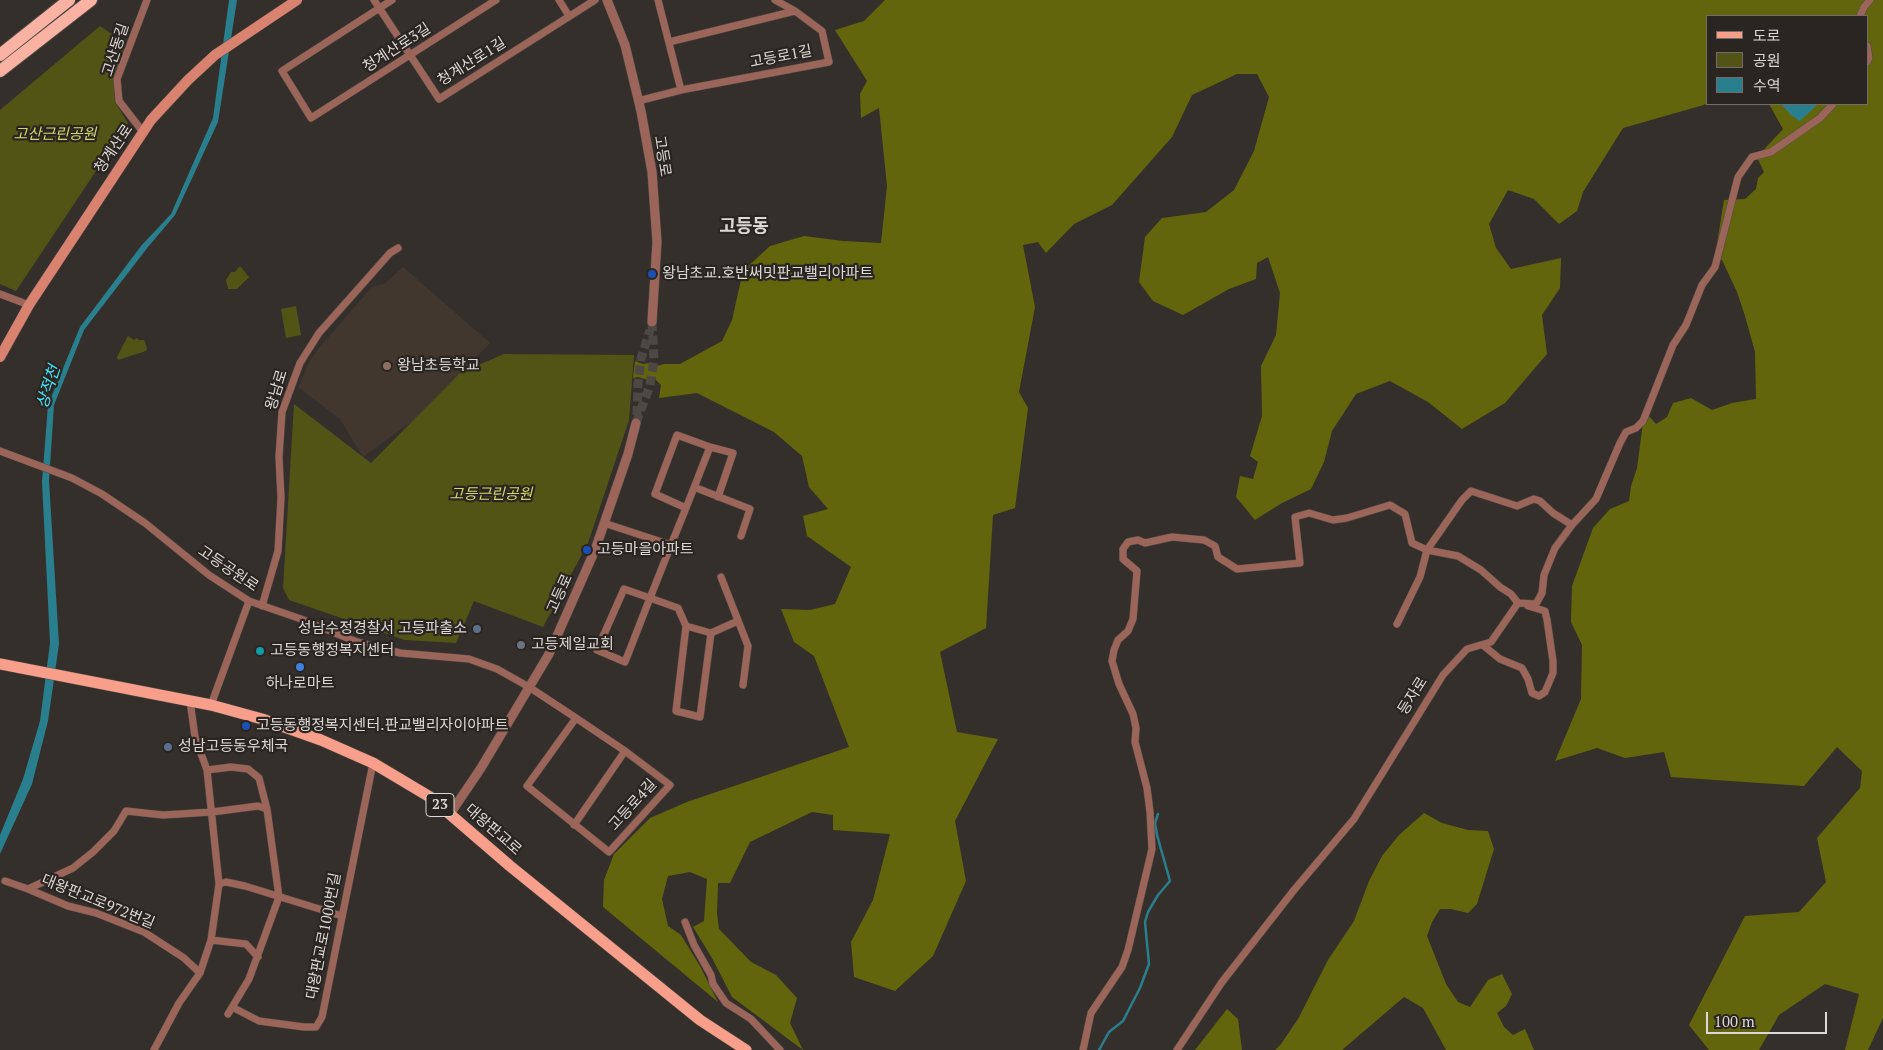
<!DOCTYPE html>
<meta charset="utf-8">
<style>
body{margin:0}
#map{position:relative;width:1883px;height:1050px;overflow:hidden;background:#352f2b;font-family:"PT Serif","Noto Sans KR",serif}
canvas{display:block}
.legend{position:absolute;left:1706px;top:15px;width:162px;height:90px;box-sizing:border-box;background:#2b2521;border:1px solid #726d69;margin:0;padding:6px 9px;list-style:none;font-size:15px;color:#dcd8d5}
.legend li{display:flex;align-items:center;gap:10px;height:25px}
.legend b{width:25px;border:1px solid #726d69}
.scale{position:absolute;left:1706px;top:1012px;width:121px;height:22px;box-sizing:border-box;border:2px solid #dcd8d5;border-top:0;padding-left:6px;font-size:15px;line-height:18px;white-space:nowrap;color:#dcd8d5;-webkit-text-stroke:4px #2b2521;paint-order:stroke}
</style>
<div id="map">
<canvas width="1883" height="1050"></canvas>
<ul class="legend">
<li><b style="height:6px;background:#f89f8c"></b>도로</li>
<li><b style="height:14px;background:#525416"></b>공원</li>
<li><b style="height:14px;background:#297f8d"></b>수역</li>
</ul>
<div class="scale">100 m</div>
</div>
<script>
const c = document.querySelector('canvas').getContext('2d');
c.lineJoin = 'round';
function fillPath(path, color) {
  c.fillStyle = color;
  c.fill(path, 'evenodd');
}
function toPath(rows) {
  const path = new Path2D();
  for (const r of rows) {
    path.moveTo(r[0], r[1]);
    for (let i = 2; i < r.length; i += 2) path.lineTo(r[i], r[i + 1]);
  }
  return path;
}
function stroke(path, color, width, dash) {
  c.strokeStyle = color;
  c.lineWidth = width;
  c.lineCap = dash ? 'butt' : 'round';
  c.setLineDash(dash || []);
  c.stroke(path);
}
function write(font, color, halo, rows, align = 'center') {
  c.font = font + ' "PT Serif","Noto Sans KR",serif';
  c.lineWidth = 4.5;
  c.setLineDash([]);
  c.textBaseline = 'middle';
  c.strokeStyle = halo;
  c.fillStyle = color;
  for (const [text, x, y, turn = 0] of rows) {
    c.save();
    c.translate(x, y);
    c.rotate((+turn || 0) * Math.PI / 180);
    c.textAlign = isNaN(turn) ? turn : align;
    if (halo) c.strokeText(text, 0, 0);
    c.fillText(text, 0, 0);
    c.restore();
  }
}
fillPath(toPath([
 [403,267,490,343,415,419,363,457,340,419,298,387,310,360,319,348,372,287,384,284]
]), '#42372f');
fillPath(toPath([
 [100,26,125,43,114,82,115,102,128,123,16,291,0,284,0,110],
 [240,266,249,277,237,289,228,289,226,280,231,272,235,272],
 [296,306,301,335,286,338,281,309],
 [128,336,134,340,137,338,139,340,144,340,147,348,146,351,118,360,117,357],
 [504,354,634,355,629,420,588,543,543,627,474,601,456,643,405,640,289,600,283,588,294,404,371,463,460,373]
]), '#525416');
fillPath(toPath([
 [885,0,1883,0,1883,1018,1868,1050,1845,1050,1859,994,1825,984,1779,1015,1759,1050,1709,1050,1689,1025,1745,916,1799,912,1826,882,1817,838,1860,788,1862,771,1837,747,1804,786,1671,777,1664,752,1625,758,1597,748,1555,761,1581,699,1582,645,1571,622,1572,586,1593,528,1610,509,1629,501,1631,486,1637,468,1643,423,1647,414,1656,424,1667,417,1673,403,1691,398,1712,410,1732,403,1756,399,1755,352,1745,316,1737,292,1722,260,1715,256,1724,200,1745,199,1756,189,1758,178,1764,172,1757,157,1783,129,1769,104,1867,104,1867,16,1707,16,1707,104,1623,128,1583,192,1577,211,1559,224,1534,199,1508,190,1489,224,1496,248,1511,269,1561,258,1560,288,1542,315,1547,354,1505,403,1462,429,1428,402,1390,381,1356,394,1332,431,1324,462,1311,489,1282,503,1255,520,1236,497,1240,476,1253,479,1258,462,1250,456,1262,416,1261,366,1276,335,1280,293,1268,257,1257,263,1256,279,1229,289,1183,315,1153,301,1139,282,1145,237,1162,218,1206,212,1234,190,1254,151,1269,97,1257,74,1237,74,1192,95,1172,137,1112,205,1074,224,1046,253,1038,242,1023,245,1035,307,1019,392,1028,408,1015,508,993,515,986,628,940,652,957,732,998,739,955,821,966,881,933,956,895,991,854,977,851,942,873,900,890,834,833,830,833,815,812,812,750,842,730,883,718,883,717,913,719,929,751,962,776,975,797,998,790,1023,803,1050,732,997,712,958,693,927,704,921,707,879,690,872,668,876,662,899,668,926,681,935,700,966,718,1002,603,907,604,880,614,854,650,818,687,802,849,747,814,656,794,642,781,609,810,610,835,604,851,567,807,536,803,516,828,509,809,487,802,456,774,432,697,393,659,398,661,385,655,379,648,380,638,377,633,378,635,361,643,364,650,363,656,366,664,364,680,364,722,341,732,320,743,271,770,246,804,236,843,241,881,243,887,186,879,108,861,118,860,94,867,81,835,30,864,21],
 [1424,813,1442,823,1468,830,1488,831,1494,849,1477,904,1468,913,1451,909,1440,909,1432,922,1427,936,1446,984,1458,1002,1470,1007,1488,980,1502,974,1512,994,1506,1006,1497,1013,1504,1027,1513,1035,1525,1029,1534,1050,1446,1050,1423,1008,1404,997,1342,1050,1275,1050,1281,1044,1298,1019,1328,960,1354,921,1369,881,1382,856,1399,835],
 [1227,1009,1238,1019,1242,1050,1195,1050]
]), '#63650c');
fillPath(toPath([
 [229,0,237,0,218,122,175,215,148,247,84,330,54,405,49,481,59,644,48,721,32,784,0,854,0,835,23,779,40,721,50,643,42,482,48,405,80,327,141,246,171,214,213,118],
 [1781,104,1818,104,1800,121,1791,115]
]), '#297f8d');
stroke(toPath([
 [1099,1050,1109,1032,1123,1021,1140,988,1149,964,1145,922,1148,912,1158,895,1170,881,1157,835,1155,823,1158,814]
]), '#297f8d', 2.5);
stroke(toPath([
 [637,415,638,383,641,359,650,330],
 [636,423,650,385,654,360,652,322]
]), '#4e4844', 9, [9, 4.5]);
const minor = toPath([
 [374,0,439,99,595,0],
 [392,0,282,71,311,118,496,0],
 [559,0,569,16],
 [658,0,681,90,829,62,822,31,795,11,775,0],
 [1860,16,1864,7,1870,0],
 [669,42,795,11],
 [1867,46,1869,58,1867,62],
 [638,101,681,90],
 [143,132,119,101,117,79,147,0],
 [0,294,29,305],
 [710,447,733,453,718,497],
 [0,451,72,478,102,494,145,523,209,575,249,601,301,619,357,642,400,653,469,659,497,669,529,687,576,718,625,751,670,785,609,852,527,786,576,718],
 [699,489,750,509,741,536],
 [604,523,671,545,686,508,710,447,677,435,655,494,686,508],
 [671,545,650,598,625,662,597,650,624,589,650,598,678,608,686,626,676,711,700,717,711,633,738,621],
 [721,577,748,646,743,685],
 [1518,603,1536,604,1542,593,1544,575,1555,548,1572,525,1596,499,1620,443,1626,432,1636,428,1643,421,1673,345,1686,325,1702,285,1715,267,1738,177,1752,157,1771,152,1820,118,1833,104],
 [262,606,278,551,281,498,279,457,282,412,300,363,319,333,390,253,398,248],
 [1397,624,1420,577,1427,550,1462,500,1471,491,1517,506,1534,499,1540,501,1553,513,1572,525],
 [686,626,711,633],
 [1484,646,1500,659,1522,668,1528,679,1532,693,1539,696,1545,692,1553,673,1553,661,1547,620,1545,611,1528,606],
 [211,705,249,601],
 [207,770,231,767,248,769,259,778,267,809],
 [574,825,625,751],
 [5,881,28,889,68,906,96,913,144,932,184,958,200,973],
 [219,884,226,882,245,886,342,916],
 [28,889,73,868,93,852,114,831,126,811,163,815,212,812,258,806,267,809,279,897,249,979,228,1014],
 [685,922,694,945,711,975,713,984,726,1003,751,1019,780,1050],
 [211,940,246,944,258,957],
 [232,1007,259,1021,304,1027,316,1027,322,1017,373,763],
 [154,1050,179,1003,200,973,211,940,219,884,207,770,195,737,190,701],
 [1083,1050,1091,1013,1122,967,1128,950,1152,849,1150,812,1147,788,1135,742,1136,728,1133,714,1119,684,1112,661,1114,650,1118,640,1128,631,1133,619,1137,571,1123,559,1123,549,1128,542,1138,540,1145,543,1172,537,1204,540,1215,546,1218,557,1237,569,1300,563,1295,517,1309,513,1333,520,1347,518,1390,505,1405,514,1412,543,1427,550,1458,556,1481,570,1500,587,1511,594,1518,603],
 [1177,1050,1222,982,1294,890,1354,819,1443,675,1467,649,1491,642,1518,603]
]);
const tertiary = toPath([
 [607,0,625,45,641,111,652,172,657,242,652,322],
 [450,814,481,768,549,654,595,550,628,454,636,423]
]);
const secondary = toPath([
 [0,357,29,305,151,120,188,80,215,55,297,0]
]);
const primary = toPath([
 [0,664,211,705,262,719,321,740,373,763,430,797,510,866,700,1020,746,1050]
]);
const trunk = toPath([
 [0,55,69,0],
 [0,71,91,0]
]);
stroke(minor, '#504a46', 8);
stroke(tertiary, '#504a46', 10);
stroke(secondary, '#504a46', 11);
stroke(primary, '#504a46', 12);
stroke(trunk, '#504a46', 14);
stroke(minor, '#9b655a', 7);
stroke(tertiary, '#9b655a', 9);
stroke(secondary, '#d8826f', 10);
stroke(primary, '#f89f8c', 11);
stroke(trunk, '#fab2a3', 12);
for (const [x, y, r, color] of [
 [652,274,5,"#1a4fb4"],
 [387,366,5,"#8d6e63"],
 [587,550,5,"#1a4fb4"],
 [477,629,5,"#5c6f8a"],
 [521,645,5,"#6b7280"],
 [260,651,5,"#0f9aa8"],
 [300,667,5,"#3f7fe0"],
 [246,726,5,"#1a4fb4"],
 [168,747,5,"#5c6f8a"]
]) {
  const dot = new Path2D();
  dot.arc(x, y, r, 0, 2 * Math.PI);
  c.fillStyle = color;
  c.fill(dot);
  stroke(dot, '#2b2521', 2);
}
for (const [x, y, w] of [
 [440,805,28]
]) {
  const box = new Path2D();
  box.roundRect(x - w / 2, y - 11.5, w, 23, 4);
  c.fillStyle = '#2b2521';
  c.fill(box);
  stroke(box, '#dcd8d5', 1);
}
write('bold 14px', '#dcd8d5', null, [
 ["23",440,805]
]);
write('15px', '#dcd8d5', '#2b2521', [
 ["청계산로3길",397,48,-33],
 ["고산동길",116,50,-72],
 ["고등로1길",781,57,-11],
 ["청계산로1길",472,62,-32],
 ["청계산로",114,149,-56],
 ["고등로",662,156,81],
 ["왕남로",277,390,-73],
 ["고등공원로",228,569,34],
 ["고등로",560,594,-66],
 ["등자로",1413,696,-58],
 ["고등로4길",633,805,-48],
 ["대왕판교로",493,830,41],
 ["대왕판교로972번길",98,902,22],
 ["대왕판교로1000번길",324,936,-79]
]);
write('italic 15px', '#d2d76a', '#2b2521', [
 ["고산근린공원",55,135],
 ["고등근린공원",491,495]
]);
write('15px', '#dcd8d5', '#2b2521', [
 ["왕남초교.호반써밋판교밸리아파트",662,274],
 ["왕남초등학교",397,366],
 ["고등마을아파트",597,550],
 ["성남수정경찰서 고등파출소",467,629,"right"],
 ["고등제일교회",531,645],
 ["고등동행정복지센터",270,651],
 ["하나로마트",300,684,"center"],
 ["고등동행정복지센터.판교밸리자이아파트",256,726],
 ["성남고등동우체국",178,747]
], 'left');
write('italic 16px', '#44e5fe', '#2b2521', [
 ["상적천",49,387,-72]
]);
write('bold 18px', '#dcd8d5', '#2b2521', [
 ["고등동",744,227]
]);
</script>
